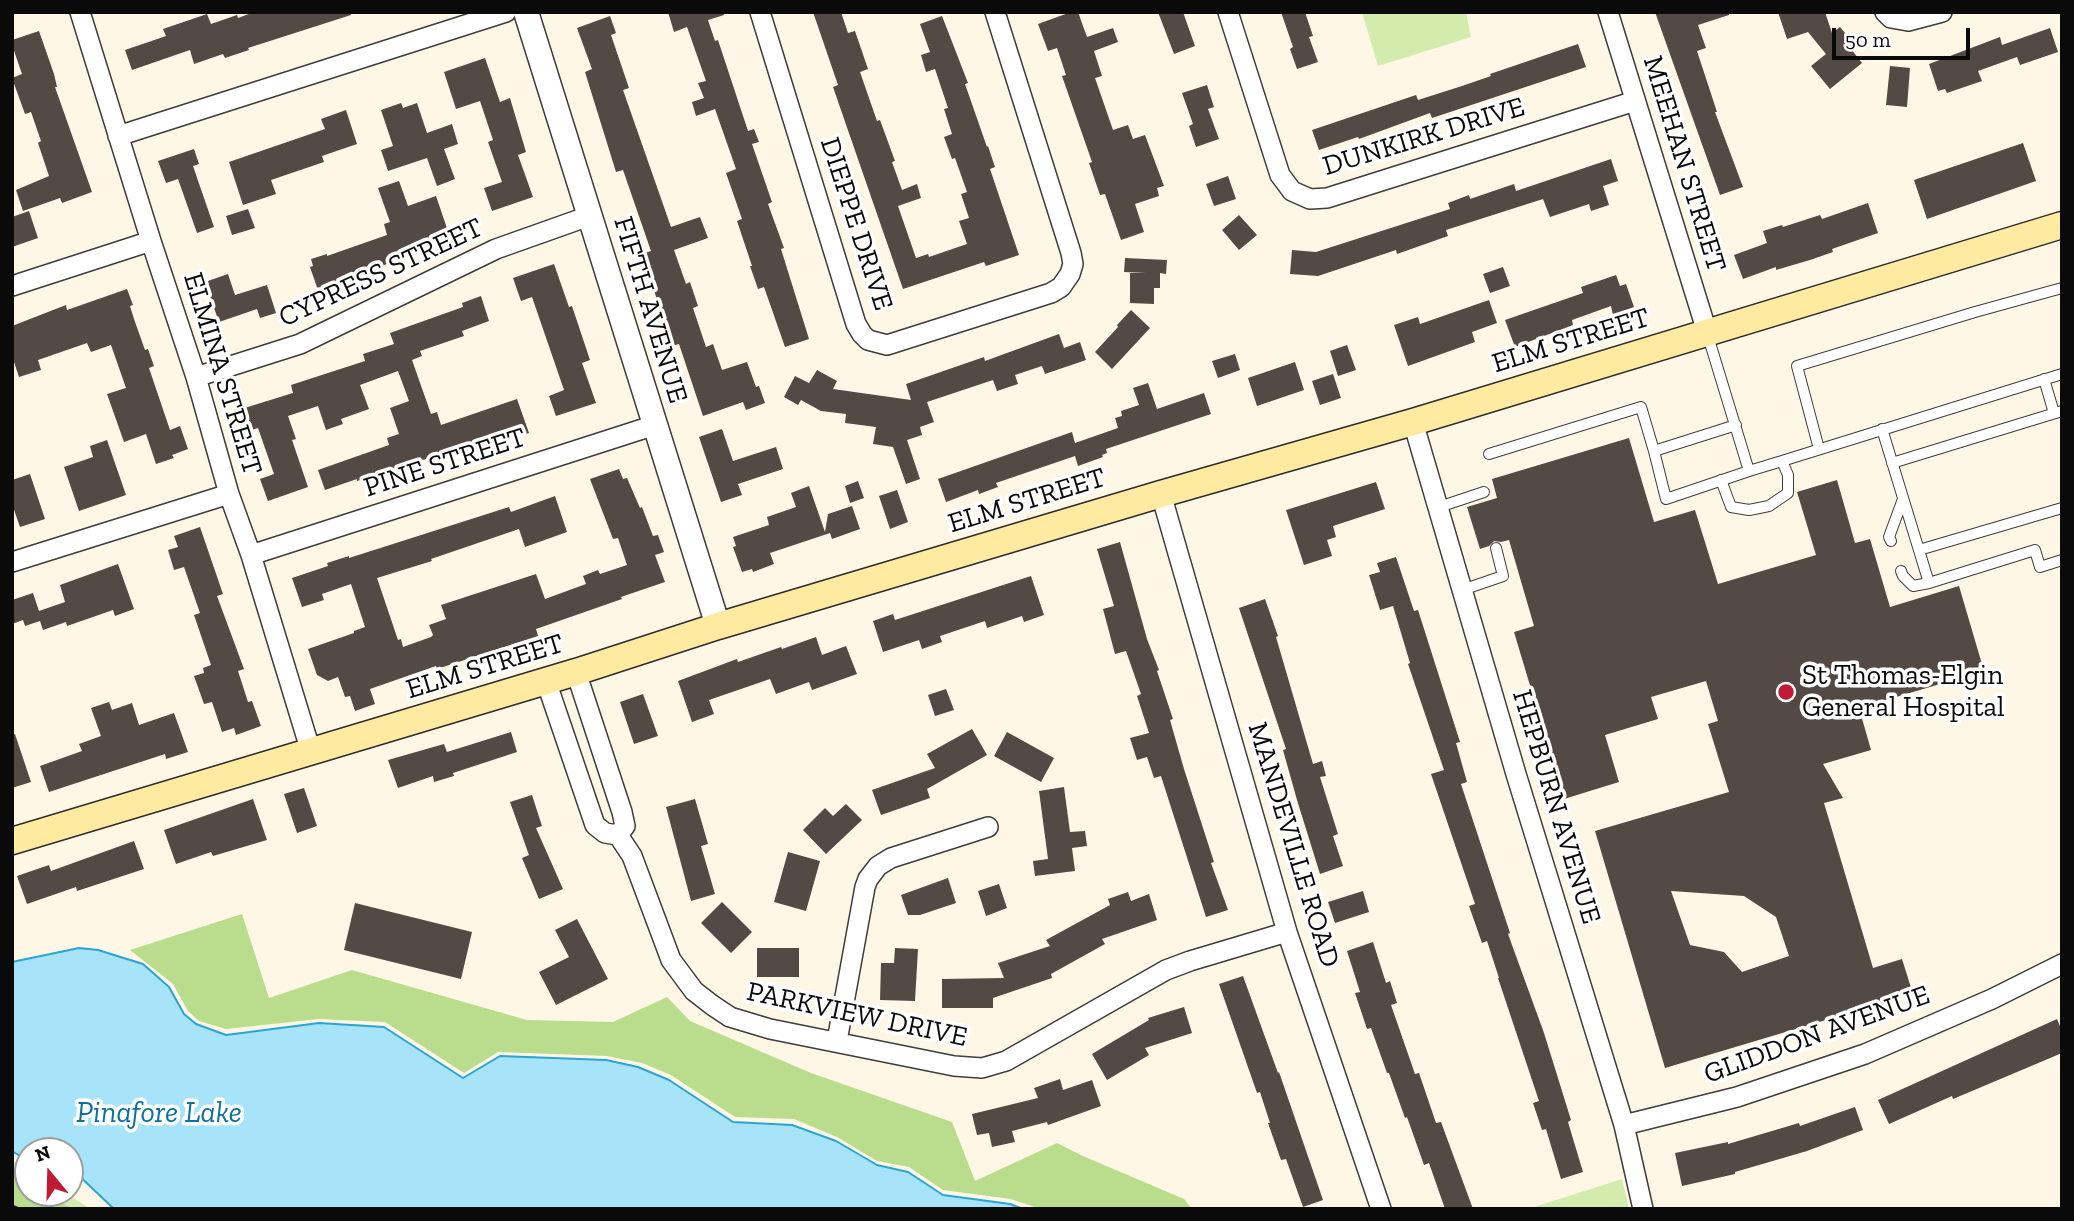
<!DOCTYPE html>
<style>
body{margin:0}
#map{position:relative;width:2074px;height:1221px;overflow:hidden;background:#fff7e6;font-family:"Zilla Slab",serif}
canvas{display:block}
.frame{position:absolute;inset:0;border:14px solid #0a0a0a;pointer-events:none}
.north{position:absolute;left:14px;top:1137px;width:70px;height:70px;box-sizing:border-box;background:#fff;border:2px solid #9d9d9d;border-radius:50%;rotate:341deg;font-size:19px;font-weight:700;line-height:28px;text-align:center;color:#0a0a0a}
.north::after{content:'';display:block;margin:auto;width:24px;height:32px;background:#c01b35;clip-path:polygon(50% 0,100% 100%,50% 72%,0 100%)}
.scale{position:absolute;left:1832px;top:28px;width:138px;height:32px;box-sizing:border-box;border:4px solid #0a0a0a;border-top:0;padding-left:9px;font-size:21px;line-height:24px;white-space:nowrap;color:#0a0a0a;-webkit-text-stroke:5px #fff;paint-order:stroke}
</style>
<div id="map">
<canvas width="2074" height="1221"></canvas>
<div class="frame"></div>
<div class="north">N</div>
<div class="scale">50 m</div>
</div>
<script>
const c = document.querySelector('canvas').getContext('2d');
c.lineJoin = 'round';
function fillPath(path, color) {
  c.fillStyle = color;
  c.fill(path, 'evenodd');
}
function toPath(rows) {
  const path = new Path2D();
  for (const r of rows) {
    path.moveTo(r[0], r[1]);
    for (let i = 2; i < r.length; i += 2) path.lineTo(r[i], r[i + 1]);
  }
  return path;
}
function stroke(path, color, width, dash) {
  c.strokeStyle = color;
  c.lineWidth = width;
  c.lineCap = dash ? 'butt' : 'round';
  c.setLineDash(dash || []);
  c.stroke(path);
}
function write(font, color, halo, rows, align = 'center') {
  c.font = font + ' "Zilla Slab",serif';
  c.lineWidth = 7;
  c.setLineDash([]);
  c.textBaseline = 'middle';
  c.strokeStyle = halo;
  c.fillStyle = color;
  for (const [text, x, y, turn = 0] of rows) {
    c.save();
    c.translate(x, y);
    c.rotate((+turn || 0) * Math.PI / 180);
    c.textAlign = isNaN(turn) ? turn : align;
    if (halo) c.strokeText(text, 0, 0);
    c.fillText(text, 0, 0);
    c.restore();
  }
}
fillPath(toPath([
 [1362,12,1466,12,1471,37,1378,66],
 [12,1161,28,1170,28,1193,65,1193,91,1209,12,1209],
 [1622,1179,1629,1209,1528,1209]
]), '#d4ebae');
fillPath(toPath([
 [242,914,269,998,352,970,527,1020,613,1022,667,997,690,1021,811,1073,952,1122,975,1181,1057,1143,1083,1156,1184,1199,1192,1209,1040,1209,1011,1199,943,1190,909,1167,877,1161,837,1137,794,1119,735,1117,671,1075,642,1063,607,1056,498,1052,464,1073,385,1022,319,1019,226,1029,199,1021,188,1011,173,984,130,950],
 [12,1172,28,1182,28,1193,46,1193,72,1209,12,1209]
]), '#b9dc8d');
const water = toPath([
 [79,948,98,950,143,964,169,987,184,1014,196,1024,226,1035,319,1023,384,1027,463,1078,500,1056,606,1060,638,1067,669,1080,733,1122,792,1125,836,1141,877,1165,908,1172,943,1195,1010,1204,1023,1209,114,1209,73,1170,70,1171,70,1151,28,1151,28,1161,12,1151,12,962,79,948]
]);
fillPath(water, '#a7e4fa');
stroke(water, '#2aa4d5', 2);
stroke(toPath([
 [49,1209,52,1193]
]), '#2aa4d5', 5);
fillPath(toPath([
 [254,12,350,12,351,15,248,48,249,50,225,58,223,54,194,64,190,50,132,70,125,50,166,36,163,29,207,14,211,24,237,15,238,18],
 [668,12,723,12,724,15,708,20,715,41,718,40,748,131,754,129,759,142,752,144,772,202,768,204,784,248,781,249,809,339,785,347,764,287,758,289,750,266,752,266,737,221,742,219,726,173,736,169,715,109,696,116,692,102,704,98,698,83,706,81,687,27,674,32],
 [813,12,841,12,848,33,855,31,868,69,860,72,877,121,880,120,895,161,892,162,902,190,917,184,921,198,898,206,916,258,928,254,929,257,967,244,959,221,969,218,961,194,967,192,955,158,952,159,944,137,952,134,944,109,948,108,935,69,926,72,921,55,930,52,920,24,942,16,968,83,965,84,987,147,988,146,995,167,990,169,1019,255,986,266,984,262,903,289,833,87,838,85],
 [1071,12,1078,12,1087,37,1113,28,1118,42,1094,51,1102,76,1095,78,1113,130,1128,125,1133,139,1145,135,1164,186,1157,188,1159,196,1135,204,1144,232,1121,240,1105,194,1100,195,1089,163,1092,162,1062,76,1066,75,1057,48,1048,51,1038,24],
 [1158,12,1183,12,1195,46,1174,54],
 [1281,12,1305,12,1313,36,1309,37,1318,62,1297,69,1290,49,1293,47],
 [1655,12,1729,12,1729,15,1698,25,1706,48,1697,51,1717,112,1715,112,1743,187,1720,195],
 [1778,12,1825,12,1832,33,1840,27,1855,45,1851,49,1862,63,1830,89,1811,66,1826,54,1808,32,1787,39],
 [610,16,616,33,611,35,629,88,623,90,671,227,700,217,708,238,674,250,686,284,690,282,698,306,693,308,706,347,713,344,722,370,747,362,756,387,759,386,765,403,746,410,743,402,703,416,679,344,672,346,670,345,664,327,666,327,642,254,651,251,623,170,616,172,585,72,592,69,577,28],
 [2050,28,2058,52,2020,65,2017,57,1978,71,1982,81,1947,93,1945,89,1938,91,1929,64,2000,37,2002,45],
 [39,31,54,74,57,87,55,87,92,192,62,203,60,198,23,211,16,190,49,176,38,143,41,141,31,112,25,114,12,78,22,74,12,45,12,40],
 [1578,44,1586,67,1432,118,1430,113,1359,139,1358,137,1319,150,1312,130,1416,95,1418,100,1462,86,1491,76,1490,74],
 [485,58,500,102,510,98,526,152,518,155,533,197,492,211,484,188,502,182,488,142,493,140,480,101,456,109,444,72],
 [1890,66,1910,68,1907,107,1886,105],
 [1207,85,1214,107,1208,109,1219,139,1196,147,1189,126,1193,124,1182,93],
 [401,103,403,108,417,103,427,133,452,124,458,144,444,149,455,179,437,186,427,158,388,171,381,150,393,146,381,110],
 [346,110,357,144,322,156,324,162,271,180,276,194,243,205,229,162,325,129,321,119],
 [2023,143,2036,181,1927,219,1914,180],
 [194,149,199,164,193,166,214,227,197,233,178,179,166,183,158,161],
 [1611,159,1618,181,1603,186,1609,205,1591,211,1589,204,1550,217,1543,199,1446,230,1448,236,1397,254,1396,250,1318,276,1290,274,1292,250,1316,252,1450,209,1448,203,1469,195,1470,199,1514,184,1516,191],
 [1228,176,1236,199,1214,206,1206,184],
 [399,181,408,206,436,196,450,237,418,248,420,252,340,281,341,286,319,293,310,267,313,266,311,259,327,254,327,256,387,235,384,224,390,222,378,188],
 [1868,203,1878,233,1832,249,1833,252,1810,260,1776,270,1776,267,1743,279,1734,255,1767,243,1763,231,1782,225,1783,227,1820,215,1822,219],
 [248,209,255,228,232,235,226,216],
 [29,211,38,238,12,247,12,217],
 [1239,215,1257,235,1239,250,1222,230],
 [1125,258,1167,260,1166,274,1160,273,1160,288,1154,288,1154,304,1130,303,1130,273,1146,273,1124,272],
 [554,264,569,307,572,306,590,360,582,363,596,403,556,416,549,396,564,390,532,297,521,301,513,278],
 [1503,267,1510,286,1490,293,1483,274],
 [228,274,235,295,267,285,276,313,260,318,257,309,219,322,205,282],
 [1616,275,1620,286,1626,284,1634,307,1613,315,1611,306,1572,320,1573,325,1515,347,1505,320,1583,293,1581,287],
 [127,289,133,305,130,306,134,319,145,350,148,349,154,366,149,368,170,430,180,426,188,449,172,455,174,458,156,464,146,434,124,442,107,394,126,388,111,345,91,352,87,343,38,360,41,370,19,377,12,356,12,326,66,305,67,310],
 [481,296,489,321,462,331,464,336,420,351,422,356,412,360,431,414,437,412,441,425,517,399,529,433,506,441,504,434,357,481,357,479,325,490,318,470,389,445,387,438,399,434,390,408,409,401,398,371,360,385,369,409,341,419,343,424,326,430,318,406,288,416,296,439,292,440,308,487,268,501,260,479,274,474,258,428,245,432,238,410,293,393,291,385,365,361,363,354,394,344,390,333,463,307,462,303],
 [1489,300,1497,323,1472,332,1475,342,1408,366,1394,325,1418,317,1420,324],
 [1131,310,1150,328,1112,369,1095,352,1118,327,1117,325],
 [1059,334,1064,348,1080,342,1086,360,1045,374,1042,366,1015,375,1018,384,997,391,993,380,927,402,934,422,920,427,922,435,907,440,920,479,906,484,893,447,873,444,876,427,845,423,846,414,821,411,801,400,798,405,784,397,795,376,809,383,817,370,837,381,833,389,911,400,906,384,984,357,985,361],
 [1347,345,1356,370,1338,376,1330,351],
 [1235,354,1240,370,1218,378,1212,361],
 [1295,362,1304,390,1257,406,1248,378],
 [1333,374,1341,398,1320,405,1312,381],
 [1148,383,1157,409,1204,393,1211,414,1106,449,1107,453,1102,455,1103,457,1078,466,1075,456,996,483,998,487,979,494,978,490,946,502,938,479,1072,432,1075,443,1118,428,1115,418,1122,416,1121,411,1139,405,1133,388],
 [722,429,733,461,776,447,783,469,738,484,742,495,721,502,699,437],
 [1629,438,1654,522,1695,510,1718,584,1816,555,1797,492,1837,480,1855,543,1870,539,1890,607,1959,586,1984,671,1859,708,1871,750,1823,764,1843,798,1824,803,1873,968,1902,959,1913,994,1665,1068,1595,831,1729,792,1708,724,1718,721,1706,681,1651,697,1658,719,1605,735,1619,782,1564,799,1514,632,1534,626,1509,540,1501,542,1494,541,1489,546,1480,549,1467,507,1497,498,1492,479],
 [1671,891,1744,896,1776,917,1789,956,1742,972,1724,952,1690,945],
 [107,440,126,495,79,511,64,467,93,457,90,446],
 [619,469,623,479,627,478,640,508,642,507,653,536,658,535,664,552,655,555,665,582,621,597,622,599,536,629,538,636,437,669,436,666,370,689,375,704,355,711,350,696,345,697,338,677,328,681,317,675,308,649,354,633,354,631,365,627,351,584,322,594,324,600,302,607,292,578,328,566,327,563,349,556,349,558,509,507,511,512,555,496,567,532,525,547,519,529,431,559,432,561,377,578,398,640,401,639,403,647,431,637,433,635,429,625,446,619,441,605,536,574,545,599,586,584,583,576,598,570,600,574,627,565,618,538,613,539,590,479],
 [30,474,45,519,20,527,12,504,12,480],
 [858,481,864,498,850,503,845,486],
 [1376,482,1385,509,1333,526,1336,537,1327,540,1332,556,1304,565,1286,510],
 [809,486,825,532,828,514,852,506,860,529,832,539,830,533,770,553,774,564,753,572,752,569,742,572,733,547,736,546,733,537,769,525,767,517,796,507,791,493],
 [897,490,908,522,890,529,879,496],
 [200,527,223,594,217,596,244,669,238,671,248,702,252,701,261,726,236,735,234,728,222,732,212,702,204,704,194,676,204,673,203,668,211,665,194,615,200,613,184,567,174,570,168,550,178,547,174,536],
 [1120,542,1147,639,1159,670,1157,671,1173,719,1170,720,1184,769,1214,862,1211,863,1228,910,1206,917,1161,776,1154,778,1147,757,1137,760,1130,738,1149,733,1137,696,1141,694,1126,651,1115,654,1103,609,1114,606,1097,549],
 [1396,557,1414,611,1418,610,1460,742,1456,743,1467,782,1461,784,1510,933,1508,934,1544,1033,1571,1120,1568,1122,1583,1172,1561,1179,1546,1129,1542,1130,1533,1103,1539,1101,1498,978,1499,978,1487,941,1482,943,1469,906,1475,904,1431,774,1444,770,1408,664,1410,663,1393,606,1380,610,1369,575,1380,572,1377,563],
 [118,564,134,609,115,616,113,610,67,626,66,622,43,630,40,621,25,626,23,620,12,624,12,600,33,593,39,611,65,602,60,585],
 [1031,576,1044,615,1024,622,1022,616,987,628,985,621,940,636,942,642,922,649,919,640,883,652,873,621,893,614,895,620],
 [1265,599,1278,636,1276,637,1313,764,1322,761,1326,776,1320,777,1338,834,1333,836,1343,866,1320,874,1297,800,1283,750,1286,749,1239,608],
 [816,637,822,655,846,646,857,674,812,690,809,682,776,694,770,679,709,700,714,714,692,722,678,681,737,659,738,662,781,647,782,649],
 [946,689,954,710,935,716,928,695],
 [643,694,658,736,634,744,620,702],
 [109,702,112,710,132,703,139,725,174,713,188,752,166,759,165,754,49,792,40,766,82,751,79,744,101,736,91,708],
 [972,729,987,755,927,789,930,798,881,815,872,790,935,768,927,754],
 [511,732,517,752,453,773,454,776,434,782,433,776,398,788,388,760,444,744,447,752],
 [1007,732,1054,758,1041,782,994,756],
 [15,734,31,782,12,788,12,735],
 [1064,787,1070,832,1085,831,1087,846,1072,848,1075,871,1035,876,1033,861,1048,859,1039,791],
 [304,788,317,826,297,833,284,794],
 [532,795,542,826,536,828,563,889,539,899,522,858,529,855,510,802],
 [253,799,267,840,213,856,211,852,176,864,164,830],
 [695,799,708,844,701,846,715,894,691,901,666,807],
 [846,804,862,820,826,854,803,830,825,808,833,816],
 [134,841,144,869,77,891,76,887,27,904,17,876,49,865,51,871],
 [788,852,820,861,806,911,774,902],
 [948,878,956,903,920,915,908,915,901,895],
 [999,884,1007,908,986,916,978,891],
 [1363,891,1369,912,1335,923,1328,902],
 [1128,892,1131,901,1149,894,1157,920,1102,939,1105,944,1051,974,1052,978,993,998,993,1008,942,1008,942,979,1004,978,998,963,1050,946,1046,940,1110,905,1108,899],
 [722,902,752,932,731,953,701,923],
 [355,903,472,932,461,979,344,950],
 [577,919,608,979,556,1005,539,972,569,957,555,930],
 [1373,942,1386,983,1390,981,1397,1003,1391,1005,1415,1074,1419,1073,1436,1123,1441,1122,1473,1209,1445,1209,1429,1163,1424,1165,1407,1117,1405,1118,1389,1073,1387,1073,1371,1028,1367,1029,1355,993,1360,992,1347,951],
 [757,948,799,948,799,977,757,977],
 [895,948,918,949,915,1001,880,1000,881,963,894,963],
 [1243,976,1278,1073,1279,1072,1323,1200,1303,1207,1286,1159,1281,1160,1268,1123,1270,1123,1260,1092,1257,1093,1219,984],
 [1184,1007,1192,1033,1145,1048,1149,1055,1107,1080,1092,1054,1149,1020,1148,1018],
 [2057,1019,2062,1031,2062,1053,1953,1099,1952,1096,1889,1124,1878,1100],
 [1060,1079,1063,1090,1092,1080,1101,1106,1048,1125,1047,1122,1012,1131,1015,1142,992,1147,989,1133,977,1135,972,1114,1038,1098,1034,1088],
 [1855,1107,1863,1130,1807,1151,1735,1172,1735,1174,1682,1186,1675,1153,1728,1142,1728,1144,1799,1123,1800,1126]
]), '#534945');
const service = toPath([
 [1707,333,1749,471,1782,461,1788,475,1788,493,1769,506,1749,510,1731,507,1721,480],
 [2044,379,2054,413],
 [1736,425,1654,451,1666,499,1749,471],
 [1882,429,1929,583,2035,550,2040,567,2062,560],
 [1819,449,1797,366,1975,312,2062,288],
 [1489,454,1641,407,1654,451],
 [1782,461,2062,374],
 [1892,463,2062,411],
 [1439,507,1484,492],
 [1891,541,1889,537,1903,499],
 [1919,550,2062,508],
 [1901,571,1903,576,1913,586,1929,583],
 [1462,590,1503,576,1496,548]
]);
const minor = toPath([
 [80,12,151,241,196,377,229,494,251,555,311,752],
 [760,12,856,324,862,334,868,340,887,345,1051,293,1061,287,1070,274,1073,264,1071,253,995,12],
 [1228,12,1280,175,1292,191,1310,199,1327,198,1635,101],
 [1608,12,1707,332],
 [1885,12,1891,18,1908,21,1942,12],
 [118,136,506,12],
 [12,286,151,241],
 [196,377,300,344,496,249,589,216],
 [1413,422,1516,774,1624,1125,1643,1209],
 [1161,494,1287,932,1381,1209],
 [251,555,655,425],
 [12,562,229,494],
 [546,681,595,825,605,833,618,835,625,826,622,812,576,672],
 [618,835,632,856,671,960,694,991,712,1005,730,1017,770,1029,954,1066,982,1068,1006,1061,1166,970,1190,961,1287,932],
 [837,1041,865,887,868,879,878,866,891,858,988,827],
 [1624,1125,1737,1097,1865,1054,1992,999,2062,964]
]);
const tertiary = toPath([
 [526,12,718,626]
]);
const secondary = toPath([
 [12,841,576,672,718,626,1161,494,1413,422,2062,225]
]);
stroke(service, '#3d3d3d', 12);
stroke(minor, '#3d3d3d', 22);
stroke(tertiary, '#3d3d3d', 27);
stroke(secondary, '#2c2c2c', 29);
stroke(toPath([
 [12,1206,19,1209]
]), '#2c2c2c', 3.5, [7, 3.5]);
stroke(service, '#fff', 10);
stroke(minor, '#fff', 19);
stroke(tertiary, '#fff', 24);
stroke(secondary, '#ffeaa1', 26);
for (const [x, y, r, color] of [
 [1786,692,9,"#c01b35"]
]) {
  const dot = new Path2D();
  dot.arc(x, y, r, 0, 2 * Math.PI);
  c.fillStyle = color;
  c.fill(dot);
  stroke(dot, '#fff', 2.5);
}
write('28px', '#0a0a0a', '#fff', [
 ["DUNKIRK DRIVE",1424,137,-17],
 ["MEEHAN STREET",1684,164,73],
 ["DIEPPE DRIVE",856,224,72],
 ["CYPRESS STREET",381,273,-25],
 ["FIFTH AVENUE",650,310,73],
 ["ELM STREET",1571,341,-17],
 ["ELMINA STREET",222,374,73],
 ["PINE STREET",445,463,-18],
 ["ELM STREET",1027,501,-17],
 ["ELM STREET",485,667,-17],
 ["HEPBURN AVENUE",1556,807,73],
 ["MANDEVILLE ROAD",1293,845,73],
 ["PARKVIEW DRIVE",857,1015,12],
 ["GLIDDON AVENUE",1817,1035,-20]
]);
write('28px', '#0a0a0a', '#fff', [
 ["St Thomas-Elgin",1802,676],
 ["General Hospital",1802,708]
], 'left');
write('italic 30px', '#0d71a1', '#fff', [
 ["Pinafore Lake",159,1113]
]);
</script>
